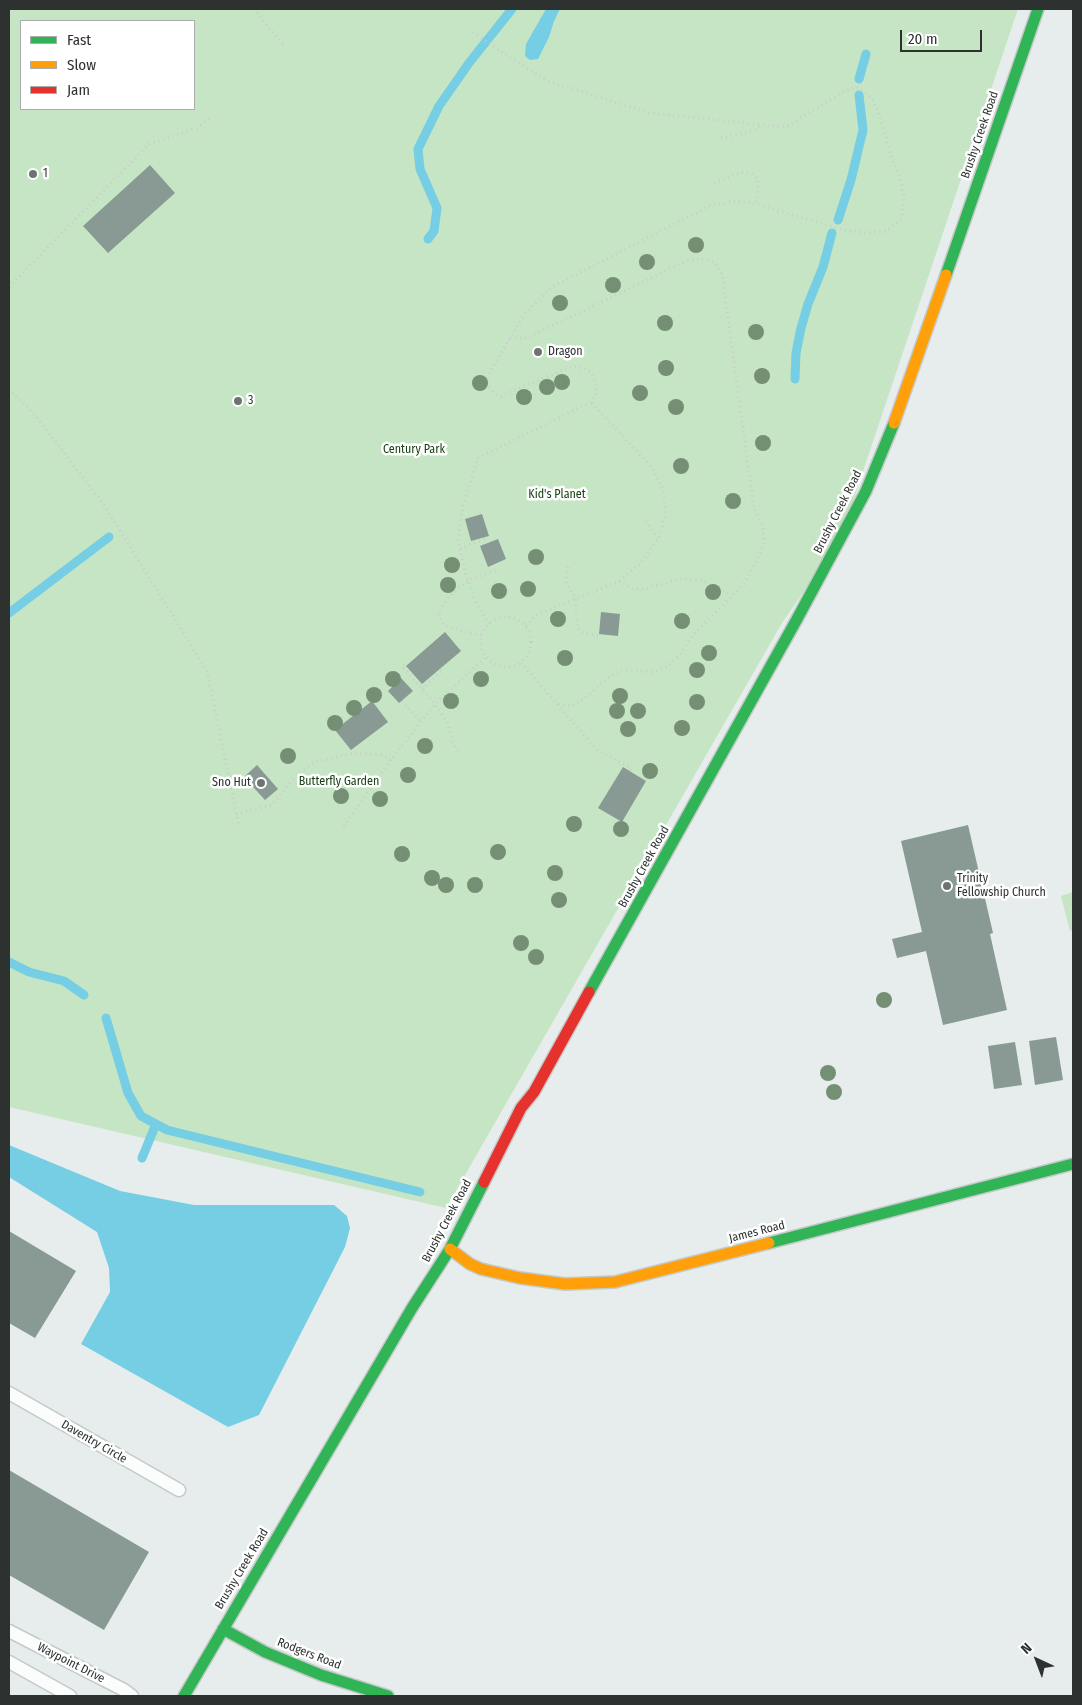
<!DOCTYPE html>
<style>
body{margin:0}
#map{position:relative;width:1082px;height:1705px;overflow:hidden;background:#e6edec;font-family:"Fira Sans Condensed",sans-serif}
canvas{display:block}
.frame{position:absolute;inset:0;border:10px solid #2d3231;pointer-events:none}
.legend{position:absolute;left:20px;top:20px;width:175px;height:90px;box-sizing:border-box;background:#fff;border:1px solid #abadad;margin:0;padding:6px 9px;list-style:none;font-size:15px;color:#2d3231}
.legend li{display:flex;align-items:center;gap:10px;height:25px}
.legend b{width:25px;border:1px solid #abadad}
.north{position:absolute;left:1012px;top:1635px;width:50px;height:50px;-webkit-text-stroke:4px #fff;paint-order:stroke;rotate:317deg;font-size:14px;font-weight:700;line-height:20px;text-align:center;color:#2d3231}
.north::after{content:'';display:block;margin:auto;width:18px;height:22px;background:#2d3231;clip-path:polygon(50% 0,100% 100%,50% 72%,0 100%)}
.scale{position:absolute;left:900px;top:30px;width:82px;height:22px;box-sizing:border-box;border:2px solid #2d3231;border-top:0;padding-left:6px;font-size:15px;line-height:18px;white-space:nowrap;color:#2d3231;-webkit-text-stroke:4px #fff;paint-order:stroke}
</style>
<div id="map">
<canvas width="1082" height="1705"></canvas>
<div class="frame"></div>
<ul class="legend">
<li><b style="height:6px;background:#30b455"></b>Fast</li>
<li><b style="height:6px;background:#ff9f0a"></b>Slow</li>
<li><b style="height:6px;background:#e5322d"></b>Jam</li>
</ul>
<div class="north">N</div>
<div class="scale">20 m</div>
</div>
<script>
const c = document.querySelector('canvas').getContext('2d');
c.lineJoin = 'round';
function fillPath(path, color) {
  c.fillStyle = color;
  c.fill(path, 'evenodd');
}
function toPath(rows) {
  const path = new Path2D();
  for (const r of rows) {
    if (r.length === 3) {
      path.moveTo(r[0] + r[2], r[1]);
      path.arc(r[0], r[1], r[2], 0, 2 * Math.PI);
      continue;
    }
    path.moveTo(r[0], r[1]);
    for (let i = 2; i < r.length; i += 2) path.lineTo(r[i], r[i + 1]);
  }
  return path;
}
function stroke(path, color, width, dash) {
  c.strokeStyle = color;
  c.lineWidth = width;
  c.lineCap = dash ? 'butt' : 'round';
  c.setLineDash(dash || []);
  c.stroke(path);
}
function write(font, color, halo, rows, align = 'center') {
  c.font = font + ' "Fira Sans Condensed",sans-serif';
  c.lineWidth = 5;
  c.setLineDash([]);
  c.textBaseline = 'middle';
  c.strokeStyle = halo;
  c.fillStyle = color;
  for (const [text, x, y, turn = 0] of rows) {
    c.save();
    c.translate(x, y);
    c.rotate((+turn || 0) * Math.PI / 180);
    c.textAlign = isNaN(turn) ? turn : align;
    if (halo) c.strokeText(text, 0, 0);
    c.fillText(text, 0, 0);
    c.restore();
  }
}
fillPath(toPath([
 [9,9,1018,9,841,537,782,623,446,1208,9,1107],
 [21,21,194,21,194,109,21,109],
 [1073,892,1073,930,1070,931,1061,896]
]), '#c6e5c4');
fillPath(toPath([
 [546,9,560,9,554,21,549,37,538,59,530,60,525,56,526,44],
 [9,1145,120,1191,194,1205,334,1205,347,1216,350,1228,345,1247,259,1415,228,1427,81,1344,110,1292,109,1268,97,1232,9,1177]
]), '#75cee3');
stroke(toPath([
 [859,79,866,54],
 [838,220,851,180,863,130,859,95],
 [428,239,434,231,437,208,420,169,418,149,439,106,469,63,512,9],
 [795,379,796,353,801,328,808,304,823,267,832,233],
 [9,613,109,537],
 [9,962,29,972,64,981,84,995],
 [106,1018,128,1093,141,1116,167,1130,420,1192],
 [142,1158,156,1124]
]), '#75cee3', 9);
fillPath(toPath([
 [150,165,175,193,108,253,83,226],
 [482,514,489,536,471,541,465,519],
 [498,539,506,559,488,567,480,546],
 [601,612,620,614,618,636,599,634],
 [445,632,461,651,422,684,406,666],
 [401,678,413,691,399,703,388,691],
 [372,701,388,722,351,750,335,730],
 [257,765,278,789,265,800,244,777],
 [623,767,646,781,622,822,598,808],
 [968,825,993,933,990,934,1007,1010,943,1025,926,951,897,958,892,939,922,932,901,841],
 [1056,1037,1063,1080,1035,1085,1029,1041],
 [1015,1042,1022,1085,994,1089,988,1046],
 [9,1231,76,1271,35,1338,9,1323],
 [9,1470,149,1552,104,1630,9,1575]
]), '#889a93');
const lane = toPath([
 [9,1393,179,1490],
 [9,1631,124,1690,132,1696],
 [9,1662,70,1696]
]);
const fast = toPath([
 [946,275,1038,9],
 [589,992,797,619,866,491,894,423],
 [769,1243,1073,1164],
 [223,1629,265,1652,321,1675,388,1696],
 [184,1696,412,1308,450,1249,484,1182]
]);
const slow = toPath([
 [894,423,946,275],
 [450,1249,470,1264,481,1269,520,1278,565,1284,615,1282,769,1243]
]);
const jam = toPath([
 [484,1182,521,1108,534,1092,589,992]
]);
stroke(lane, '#c4cac9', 15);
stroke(fast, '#c4cac9', 14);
stroke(slow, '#c4cac9', 14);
stroke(jam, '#c4cac9', 14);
stroke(toPath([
 [253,9,285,46],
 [473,32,504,54,548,81,650,113,786,127,843,92,856,87,865,92,873,100,879,114,891,155,901,181,904,201,901,219,887,231,868,233,843,230,756,204,736,201,709,206,552,287,525,313,491,370,487,380,489,387,495,394,501,396,573,366,585,369,591,373,596,382,597,392,591,402,478,458,463,506,458,540,466,574,475,601,489,624],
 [721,138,755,130,763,125],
 [714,183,733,175,743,172,752,174,757,178,758,187,756,204],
 [9,287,149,144,197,128,210,118],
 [510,338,527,338,686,261,699,259,714,262,722,274,754,509,763,526,764,545,745,583,692,636,679,656,666,667,654,672,623,670,610,676,585,698,572,706,556,704],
 [9,389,36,416,106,508,207,671,239,826],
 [646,521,658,538],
 [460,548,485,539],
 [568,567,566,582,576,599,576,616,578,628,583,633,600,636],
 [619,581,633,589,644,589,680,579,702,580,732,596],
 [506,642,25],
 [526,626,536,615,619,581,640,564,659,538,666,511,663,490,653,469,591,402],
 [481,636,448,627,442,623,438,614,449,596,468,581,498,569],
 [521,663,596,749,631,768,630,771],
 [404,664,402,666,435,704,448,724,454,745,460,754],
 [422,689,443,670,440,668],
 [402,701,421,722],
 [236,814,272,805,291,781,315,762,353,753,383,755,391,760,435,704,485,658],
 [344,826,391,760]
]), '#c9cccc', 3, [1, 4]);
stroke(lane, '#fbfcfc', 12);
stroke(fast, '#30b455', 11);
stroke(slow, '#ff9f0a', 11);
stroke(jam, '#e5322d', 11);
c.fillStyle = '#758f75';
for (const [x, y] of [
 [696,245],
 [647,262],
 [613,285],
 [560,303],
 [665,323],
 [756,332],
 [666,368],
 [762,376],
 [562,382],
 [480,383],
 [547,387],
 [640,393],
 [524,397],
 [676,407],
 [763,443],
 [681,466],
 [733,501],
 [536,557],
 [452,565],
 [448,585],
 [528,589],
 [499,591],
 [713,592],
 [558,619],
 [682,621],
 [709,653],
 [565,658],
 [697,670],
 [393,679],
 [481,679],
 [374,695],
 [620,696],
 [451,701],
 [697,702],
 [354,708],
 [617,711],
 [638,711],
 [335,723],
 [682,728],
 [628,729],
 [425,746],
 [288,756],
 [650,771],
 [408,775],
 [341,796],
 [380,799],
 [574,824],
 [621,829],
 [498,852],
 [402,854],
 [555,873],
 [432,878],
 [446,885],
 [475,885],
 [559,900],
 [521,943],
 [536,957],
 [884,1000],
 [828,1073],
 [834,1092]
]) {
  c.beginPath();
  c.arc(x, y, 8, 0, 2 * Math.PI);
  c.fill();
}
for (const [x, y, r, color] of [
 [33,174,5,"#6e7372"],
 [538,352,5,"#6e7372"],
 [238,401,5,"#6e7372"],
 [261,783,5,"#6e7372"],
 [947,886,5,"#6e7372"]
]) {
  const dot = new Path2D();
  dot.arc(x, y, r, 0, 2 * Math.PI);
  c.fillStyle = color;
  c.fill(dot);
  stroke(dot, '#fff', 2);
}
write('12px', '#2d3231', '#fff', [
 ["Brushy Creek Road",980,135,-71],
 ["Brushy Creek Road",838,512,-63],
 ["Brushy Creek Road",644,867,-61],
 ["Brushy Creek Road",447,1221,-62],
 ["James Road",757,1232,-14],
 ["Daventry Circle",94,1442,30],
 ["Brushy Creek Road",242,1569,-59],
 ["Rodgers Road",309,1654,21],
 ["Waypoint Drive",71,1663,27]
]);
write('12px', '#2d3231', '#fff', [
 ["1",43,174],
 ["Dragon",548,352],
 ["3",248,401],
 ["Sno Hut",251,783,"right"],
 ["Trinity",957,879],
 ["Fellowship Church",957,893]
], 'left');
write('12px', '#194213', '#fff', [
 ["Century Park",414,450],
 ["Kid's Planet",557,495],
 ["Butterfly Garden",339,782]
]);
</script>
